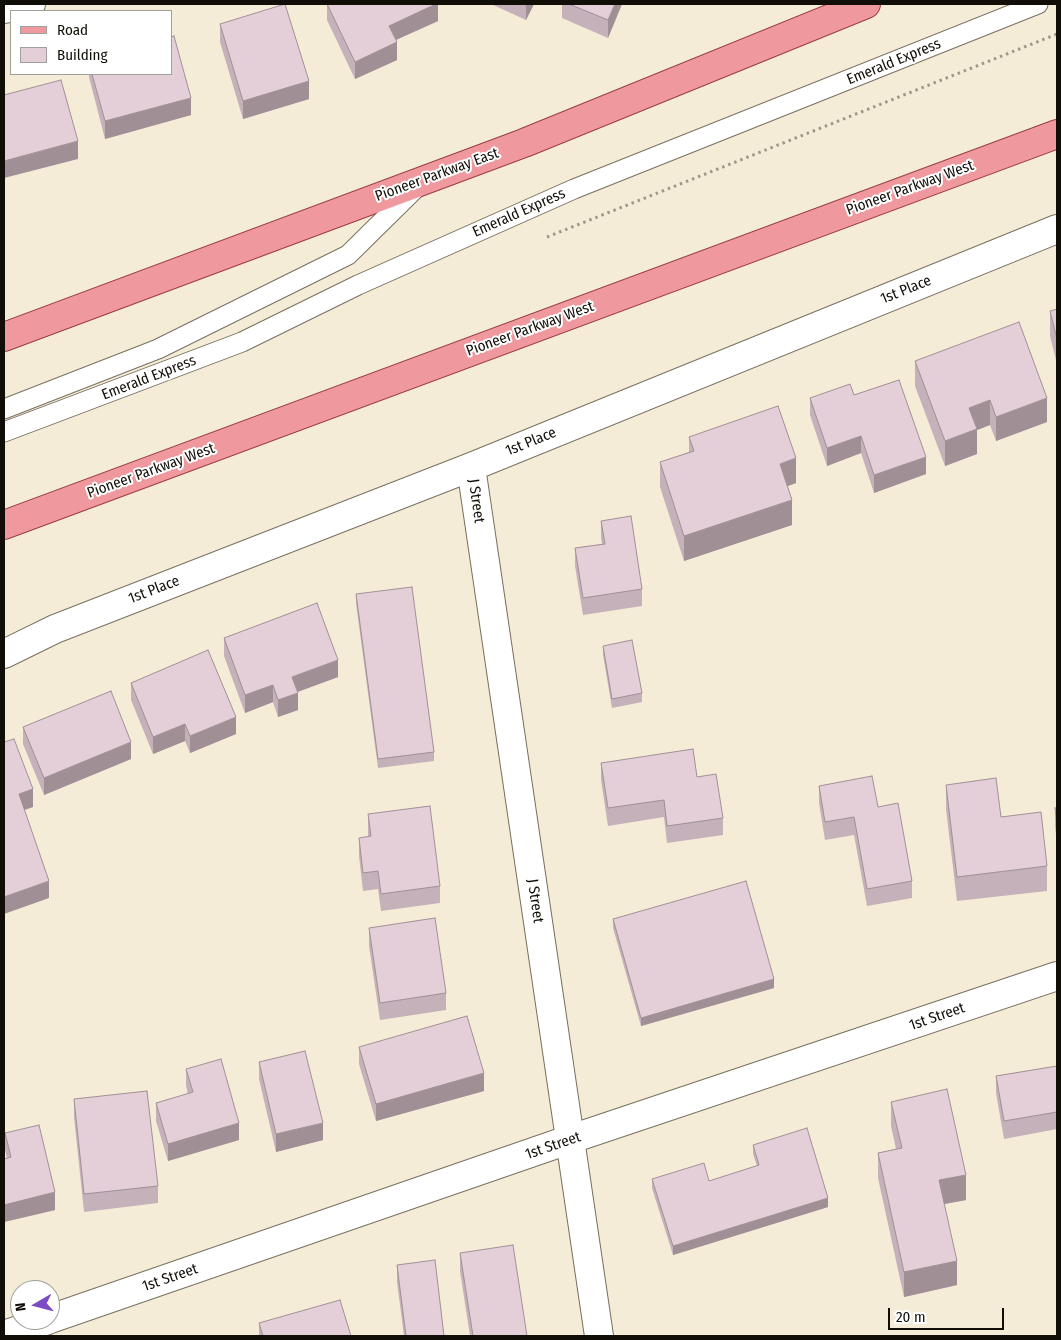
<!DOCTYPE html>
<style>
body{margin:0}
#map{position:relative;width:1061px;height:1340px;overflow:hidden;background:#f5ecd8;font-family:"Fira Sans Condensed",sans-serif}
canvas{display:block}
.frame{position:absolute;inset:0;border:5px solid #110e08;pointer-events:none}
.legend{position:absolute;left:10px;top:10px;width:162px;height:65px;box-sizing:border-box;background:#fff;border:1px solid #a09f9c;margin:0;padding:6px 9px;list-style:none;font-size:15px;color:#110e08}
.legend li{display:flex;align-items:center;gap:10px;height:25px}
.legend b{width:25px;border:1px solid #a09f9c}
.north{position:absolute;left:10px;top:1280px;width:50px;height:50px;box-sizing:border-box;background:#fff;border:1px solid #a09f9c;border-radius:50%;rotate:262deg;font-size:14px;font-weight:700;line-height:20px;text-align:center;color:#110e08}
.north::after{content:'';display:block;margin:auto;width:18px;height:22px;background:#7b4cc4;clip-path:polygon(50% 0,100% 100%,50% 72%,0 100%)}
.scale{position:absolute;left:888px;top:1308px;width:116px;height:22px;box-sizing:border-box;border:2px solid #110e08;border-top:0;padding-left:6px;font-size:15px;line-height:18px;white-space:nowrap;color:#110e08;-webkit-text-stroke:4px #fff;paint-order:stroke}
</style>
<div id="map">
<canvas width="1061" height="1340"></canvas>
<div class="frame"></div>
<ul class="legend">
<li><b style="height:6px;background:#ef999e"></b>Road</li>
<li><b style="height:14px;background:#e4ced7"></b>Building</li>
</ul>
<div class="north">N</div>
<div class="scale">20 m</div>
</div>
<script>
const c = document.querySelector('canvas').getContext('2d');
c.lineJoin = 'round';
function toPath(rows) {
  const path = new Path2D();
  for (const r of rows) {
    path.moveTo(r[0], r[1]);
    for (let i = 2; i < r.length; i += 2) path.lineTo(r[i], r[i + 1]);
  }
  return path;
}
function stroke(path, color, width, dash) {
  c.strokeStyle = color;
  c.lineWidth = width;
  c.lineCap = dash ? 'butt' : 'round';
  c.setLineDash(dash || []);
  c.stroke(path);
}
function fillPath(path, color) {
  c.fillStyle = color;
  c.fill(path, 'evenodd');
}
function write(font, color, halo, rows, align = 'center') {
  c.font = font + ' "Fira Sans Condensed",sans-serif';
  c.lineWidth = 4;
  c.setLineDash([]);
  c.textBaseline = 'middle';
  c.strokeStyle = halo;
  c.fillStyle = color;
  for (const [text, x, y, turn = 0] of rows) {
    c.save();
    c.translate(x, y);
    c.rotate((+turn || 0) * Math.PI / 180);
    c.textAlign = isNaN(turn) ? turn : align;
    if (halo) c.strokeText(text, 0, 0);
    c.fillText(text, 0, 0);
    c.restore();
  }
}
const lane = toPath([
 [4,409,158,349,348,255,417,187],
 [4,432,242,342,358,285,574,189,1038,4]
]);
const street = toPath([
 [4,9,31,4],
 [471,467,599,1336],
 [4,654,55,629,471,467,1057,229],
 [50,1319,571,1139,1057,976],
 [4,1335,48,1320]
]);
const primary = toPath([
 [4,337,524,143,866,4],
 [4,525,1057,134]
]);
stroke(lane, '#78705f', 21);
stroke(street, '#78705f', 30);
stroke(primary, '#9a3c40', 30);
stroke(toPath([
 [547,237,1057,34]
]), '#9e9788', 3, [2.5, 4]);
stroke(lane, '#fff', 19);
stroke(street, '#fff', 28);
stroke(primary, '#ef999e', 28);
fillPath(toPath([
 [327,4,438,4,438,21,396,40,397,60,355,79,327,20],
 [491,4,534,4,526,20],
 [562,4,622,4,608,38,562,18],
 [220,24,309,99,243,119,220,42],
 [89,74,171,74,191,115,105,139,89,77],
 [1057,309,1057,364,1050,336,1050,311],
 [915,361,1047,422,996,441,990,425,977,430,977,454,945,466,915,386],
 [854,395,926,474,874,493,861,453,827,466,810,415,810,398],
 [689,437,796,483,787,486,792,525,684,561,660,487,660,462,689,452],
 [601,521,642,589,642,606,583,615,575,566,575,548,602,544,601,538],
 [356,594,434,752,434,761,378,768,356,603],
 [224,638,338,677,297,692,298,710,278,717,273,702,245,713,224,656],
 [603,646,642,693,642,702,612,708,603,655],
 [131,683,236,734,190,753,185,741,153,754,131,700],
 [23,727,131,759,44,795,23,744],
 [601,763,697,777,723,818,723,835,667,843,664,817,608,826,601,780],
 [946,785,1001,817,1047,866,1047,891,957,901,946,809],
 [819,786,878,807,912,881,912,898,867,906,854,835,825,840,819,803],
 [1055,808,1057,808,1057,843,1055,826],
 [368,814,440,886,440,903,381,911,378,889,363,891,359,856,359,838,368,837],
 [613,919,774,988,641,1026,613,928],
 [369,928,446,993,446,1010,380,1020,369,946],
 [359,1047,484,1091,376,1121,359,1064],
 [259,1062,323,1140,276,1152,259,1079],
 [1057,1066,1057,1129,1004,1139,996,1093,996,1076],
 [186,1069,239,1140,168,1161,156,1121,156,1103,188,1094,186,1086],
 [74,1099,158,1186,158,1203,84,1212,74,1117],
 [891,1102,966,1200,944,1204,957,1285,904,1297,878,1178,878,1153,896,1149,891,1126],
 [5,1133,55,1210,4,1222,4,1159,7,1158,5,1150],
 [753,1145,828,1207,673,1255,652,1188,652,1179,709,1181,757,1166,753,1154],
 [460,1253,527,1336,470,1336,460,1271],
 [397,1265,444,1336,404,1336,397,1282],
 [259,1323,351,1336,259,1336]
]), '#c4b1b9');
fillPath(toPath([
 [436,4,438,4,438,21,389,43,389,26],
 [526,4,534,4,526,20],
 [615,4,622,4,608,38,608,20],
 [397,42,397,60,355,79,355,62],
 [309,81,309,99,243,119,243,101],
 [191,98,191,115,105,139,105,121],
 [78,141,78,159,4,178,4,161],
 [1047,398,1047,422,996,441,996,417],
 [990,400,990,425,977,430,977,454,945,466,945,441,969,408],
 [861,436,861,453,827,466,827,448],
 [926,457,926,474,874,493,874,475],
 [796,458,796,483,780,489,780,464],
 [792,500,792,525,684,561,684,536],
 [338,660,338,677,292,694,292,677],
 [273,685,273,702,245,713,245,695],
 [298,693,298,710,278,717,278,700],
 [236,717,236,734,190,753,190,736],
 [185,724,185,741,153,754,153,737],
 [131,742,131,759,44,795,44,778],
 [33,789,33,807,19,812,19,794],
 [49,881,49,898,4,914,4,897],
 [774,979,774,988,641,1026,641,1018],
 [484,1073,484,1091,376,1121,376,1104],
 [239,1123,239,1140,168,1161,168,1144],
 [323,1123,323,1140,276,1152,276,1134],
 [966,1175,966,1200,939,1205,939,1180],
 [55,1192,55,1210,4,1222,4,1205],
 [828,1198,828,1207,673,1255,673,1246],
 [957,1261,957,1285,904,1297,904,1272]
]), '#a09096');
const building = toPath([
 [285,4,309,81,243,101,220,24,285,4],
 [327,4,436,4,389,26,397,42,355,62,327,4],
 [569,4,615,4,608,20,569,4],
 [174,36,191,98,105,121,92,74,171,74,171,37,174,36],
 [61,80,78,141,4,161,4,95,61,80],
 [1057,309,1057,339,1050,311,1057,309],
 [1019,322,1047,398,996,417,990,400,969,408,977,429,945,441,915,361,1019,322],
 [899,380,926,457,874,475,861,436,827,448,810,398,850,384,854,395,899,380],
 [778,406,796,458,780,464,792,500,684,536,660,462,694,451,689,437,778,406],
 [631,516,642,589,583,598,575,548,605,544,601,521,631,516],
 [412,587,434,752,378,759,356,594,412,587],
 [317,603,338,660,292,677,298,693,278,700,273,685,245,695,224,638,317,603],
 [632,640,642,693,612,699,603,646,632,640],
 [208,650,236,717,190,736,185,724,153,737,131,683,208,650],
 [111,691,131,742,44,778,23,727,111,691],
 [14,739,33,789,19,794,49,881,4,897,4,742,14,739],
 [693,749,697,777,716,774,723,818,667,826,664,800,608,808,601,763,693,749],
 [872,776,878,807,898,803,912,881,867,889,854,817,825,822,819,786,872,776],
 [996,778,1001,817,1041,812,1047,866,957,877,946,785,996,778],
 [430,806,440,886,381,894,378,871,363,873,359,838,371,836,368,814,430,806],
 [1055,808,1057,808,1057,825,1055,808],
 [746,881,774,979,641,1018,613,919,746,881],
 [435,918,446,993,380,1003,369,928,435,918],
 [467,1016,484,1073,376,1104,359,1047,467,1016],
 [305,1051,323,1123,276,1134,259,1062,305,1051],
 [221,1059,239,1123,168,1144,156,1103,193,1092,186,1069,221,1059],
 [1057,1066,1057,1112,1004,1121,996,1076,1057,1066],
 [947,1089,966,1175,939,1180,957,1261,904,1272,878,1153,902,1148,891,1102,947,1089],
 [147,1091,158,1186,84,1194,74,1099,147,1091],
 [39,1125,55,1192,4,1205,4,1159,11,1157,5,1133,39,1125],
 [807,1128,828,1198,673,1246,652,1179,704,1163,709,1181,759,1165,753,1145,807,1128],
 [513,1245,527,1336,473,1336,460,1253,513,1245],
 [435,1260,444,1336,406,1336,397,1265,435,1260],
 [340,1300,351,1336,263,1336,259,1323,340,1300]
]);
fillPath(building, '#e4ced7');
stroke(building, '#a09096', 1);
write('15px', '#110e08', '#fff', [
 ["Emerald Express",894,62,-22],
 ["Pioneer Parkway East",437,175,-20],
 ["Pioneer Parkway West",910,188,-20],
 ["Emerald Express",519,213,-24],
 ["1st Place",906,290,-22],
 ["Pioneer Parkway West",530,329,-20],
 ["Emerald Express",149,378,-21],
 ["1st Place",531,442,-22],
 ["Pioneer Parkway West",151,471,-20],
 ["J Street",476,501,82],
 ["1st Place",154,590,-21],
 ["J Street",535,901,82],
 ["1st Street",937,1017,-19],
 ["1st Street",553,1146,-19],
 ["1st Street",170,1278,-19]
]);
</script>
